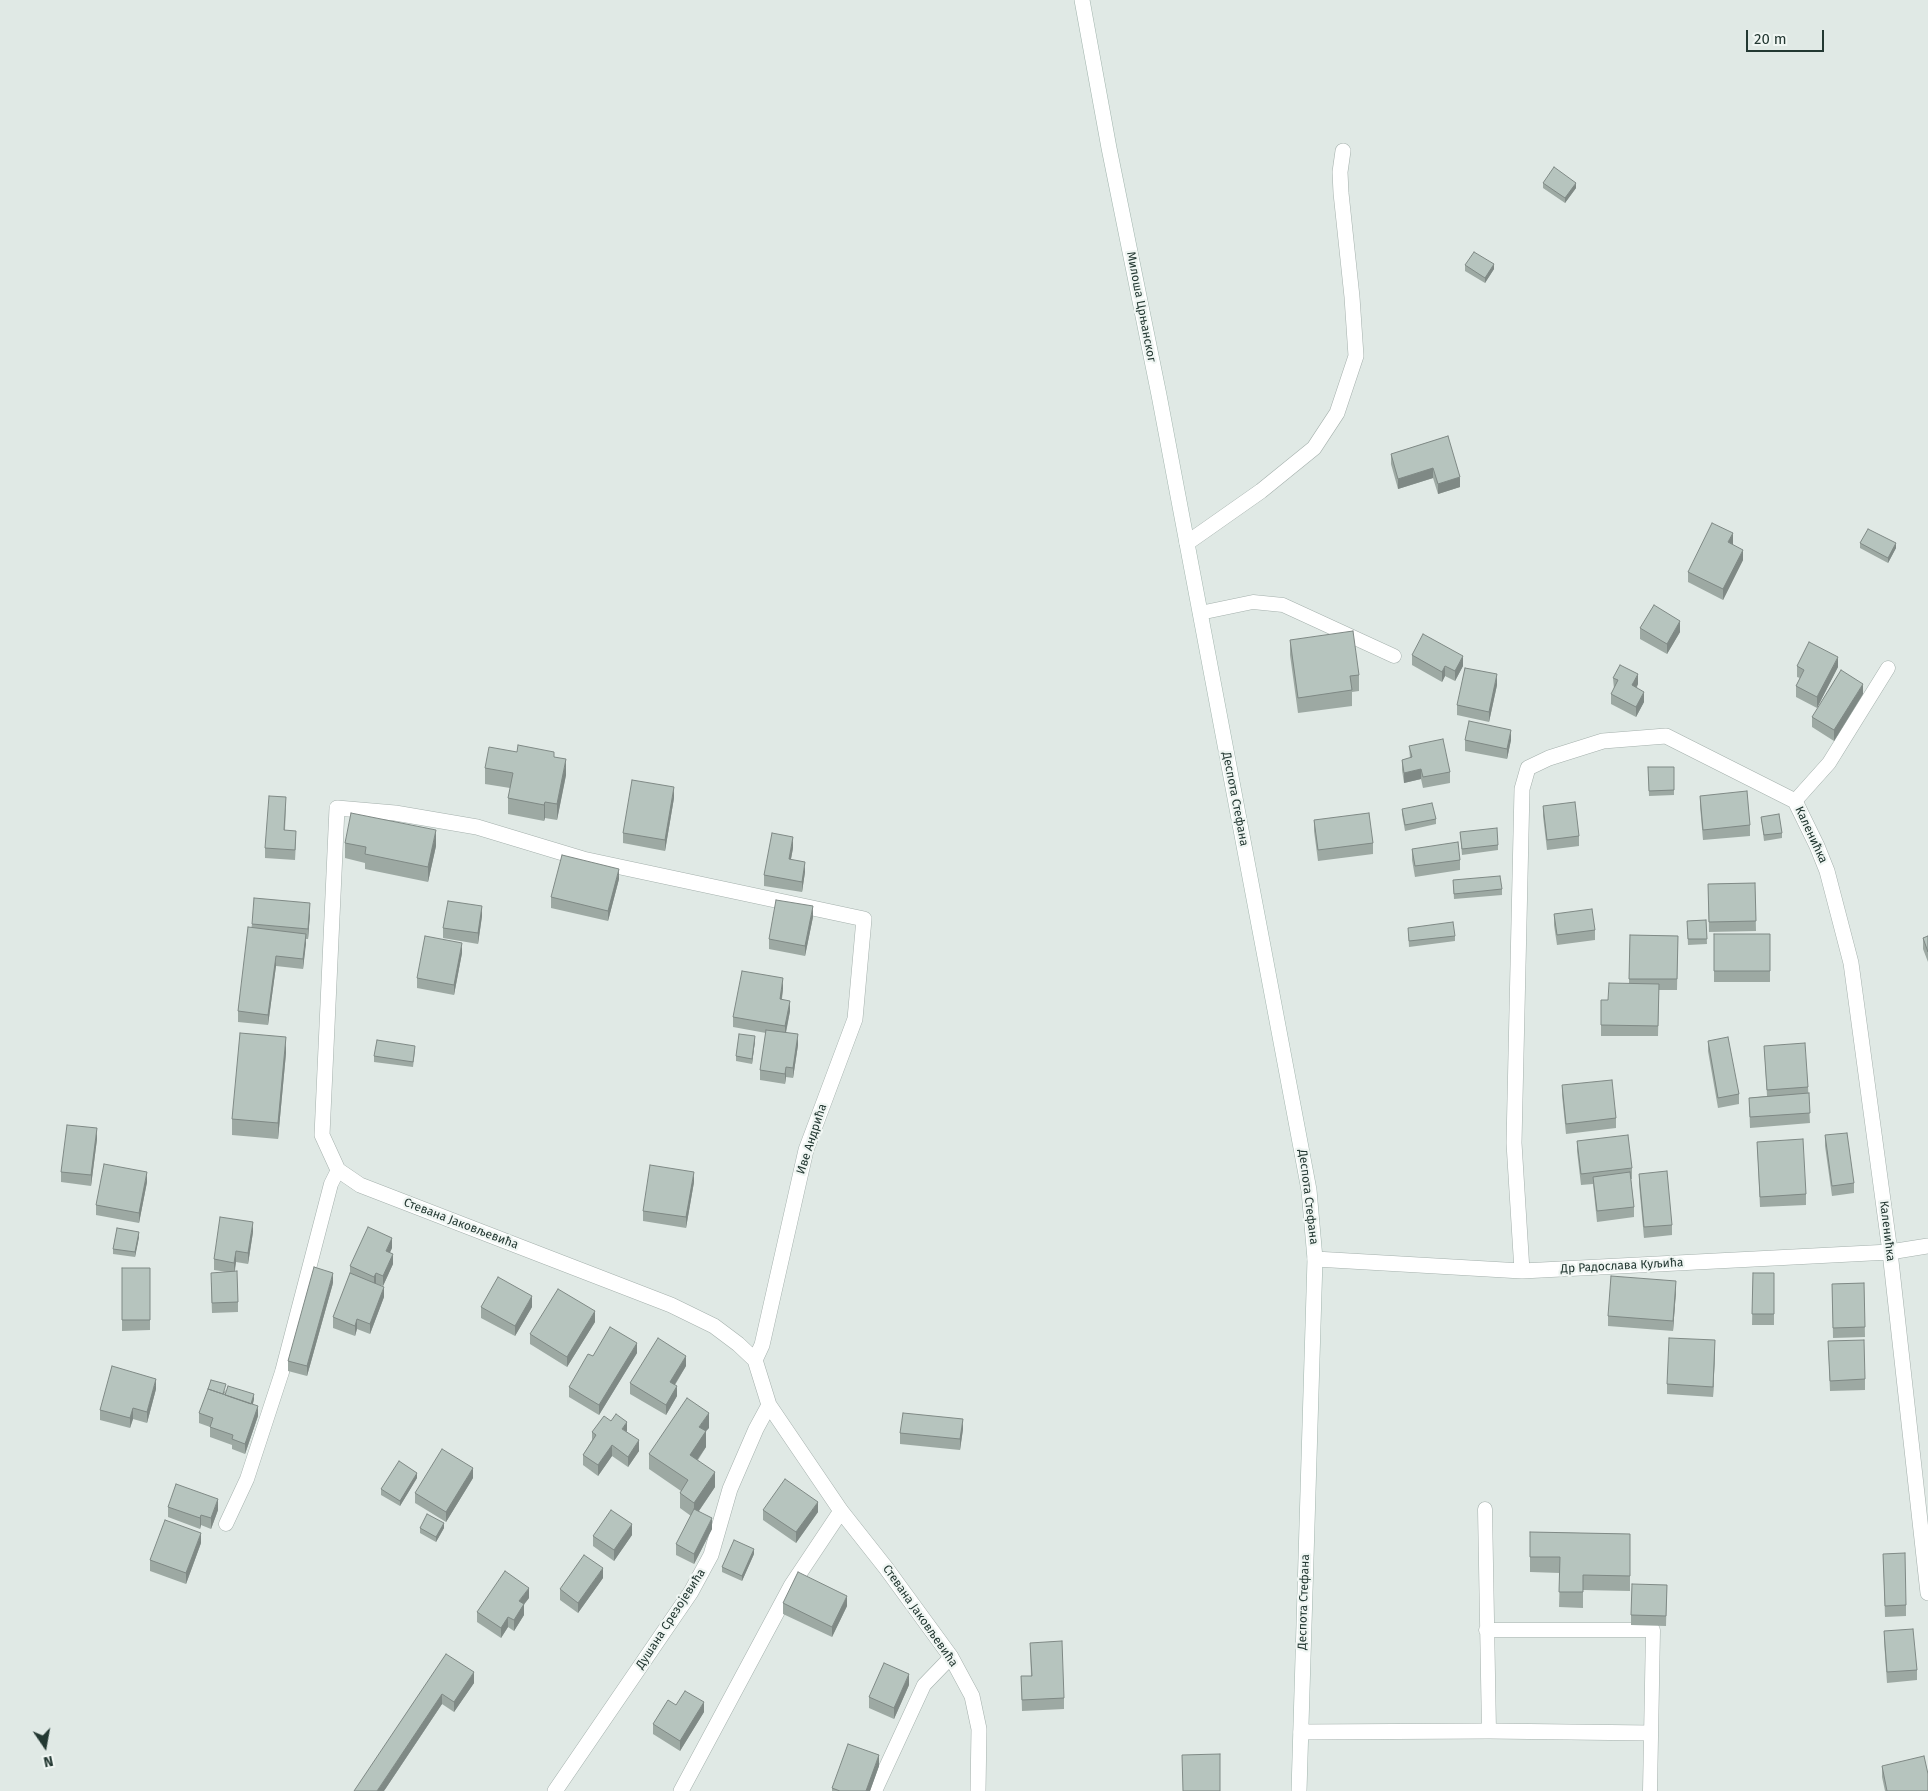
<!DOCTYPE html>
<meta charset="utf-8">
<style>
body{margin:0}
#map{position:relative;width:1928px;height:1791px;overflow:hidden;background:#e0e9e5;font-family:"Fira Sans",sans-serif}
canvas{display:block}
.north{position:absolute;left:20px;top:1721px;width:50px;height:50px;-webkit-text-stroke:4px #f0f6f3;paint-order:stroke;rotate:168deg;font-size:14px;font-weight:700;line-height:20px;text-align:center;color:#233832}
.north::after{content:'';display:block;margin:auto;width:18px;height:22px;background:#233832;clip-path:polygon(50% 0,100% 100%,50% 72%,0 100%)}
.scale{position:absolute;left:1746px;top:30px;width:78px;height:22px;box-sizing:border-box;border:2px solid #233832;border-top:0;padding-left:6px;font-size:15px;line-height:18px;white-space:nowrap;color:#233832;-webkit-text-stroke:4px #f0f6f3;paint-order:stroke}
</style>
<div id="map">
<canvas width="1928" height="1791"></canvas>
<div class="north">N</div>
<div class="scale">20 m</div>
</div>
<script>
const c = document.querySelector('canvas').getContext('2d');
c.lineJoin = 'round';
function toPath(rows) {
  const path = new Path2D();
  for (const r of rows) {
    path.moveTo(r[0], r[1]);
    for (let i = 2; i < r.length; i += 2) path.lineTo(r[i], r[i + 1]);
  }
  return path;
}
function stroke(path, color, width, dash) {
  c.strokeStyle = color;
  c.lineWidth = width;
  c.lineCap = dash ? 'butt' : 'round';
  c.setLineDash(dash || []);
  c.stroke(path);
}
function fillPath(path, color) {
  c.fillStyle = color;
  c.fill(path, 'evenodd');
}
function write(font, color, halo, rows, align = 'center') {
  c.font = font + ' "Fira Sans",sans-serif';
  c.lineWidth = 4.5;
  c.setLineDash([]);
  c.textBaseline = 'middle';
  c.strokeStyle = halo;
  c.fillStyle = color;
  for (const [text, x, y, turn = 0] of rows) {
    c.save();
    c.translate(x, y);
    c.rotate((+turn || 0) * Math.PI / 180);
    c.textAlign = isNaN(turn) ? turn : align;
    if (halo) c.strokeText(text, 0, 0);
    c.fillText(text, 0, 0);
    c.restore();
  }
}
const lane = toPath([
 [1200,613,1253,602,1283,605,1394,656],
 [1795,801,1829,763,1888,668],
 [1485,1509,1489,1731],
 [226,1524,247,1479,282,1372,331,1184,338,1170],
 [1486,1630,1653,1630,1650,1791],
 [875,1791,924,1685,951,1657]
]);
const street = toPath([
 [1187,543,1261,491,1314,448,1337,413,1356,356,1352,297,1341,193,1340,172,1343,151],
 [1315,1259,1522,1271,1890,1252,1928,1246],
 [1522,1271,1514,1143,1522,789,1528,768,1549,758,1603,741,1666,736,1795,801,1817,846,1827,871,1851,963,1890,1252,1928,1593],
 [755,1360,762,1345,806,1150,855,1019,864,919,583,859,477,827,395,813,337,808,322,1135,338,1170,360,1185,671,1305,714,1326,738,1344,755,1360,769,1405,841,1511,886,1568,951,1657,972,1696,979,1729,978,1791],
 [1301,1732,1489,1731,1650,1733],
 [555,1791,691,1592,711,1555,730,1489,756,1429,769,1405],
 [681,1791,791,1586,841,1511]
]);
const secondary = toPath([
 [1082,0,1109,148,1159,395,1309,1190,1315,1259,1299,1791]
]);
stroke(lane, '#a4b0ac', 15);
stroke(street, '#a4b0ac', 16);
stroke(secondary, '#a1b4ad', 16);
stroke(lane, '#fff', 14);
stroke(street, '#fff', 15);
stroke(secondary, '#fff', 15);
fillPath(toPath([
 [1543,183,1576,188,1565,203,1543,188],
 [1465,265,1494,269,1485,283,1465,271],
 [1448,436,1460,487,1438,494,1433,478,1398,489,1391,464,1391,454],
 [1860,543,1896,548,1888,563,1860,548],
 [1732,544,1743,560,1723,600,1688,582,1688,572,1733,544],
 [1640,628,1680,632,1667,654,1640,639],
 [1290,640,1359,675,1359,691,1352,692,1352,706,1298,713,1290,655],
 [1412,655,1463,666,1455,681,1445,676,1442,682,1412,665],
 [1797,666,1838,667,1817,708,1796,697,1796,686,1800,678,1797,677],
 [1613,678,1638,684,1637,687,1644,702,1636,717,1611,704,1611,694,1614,689],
 [1497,685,1489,722,1457,715,1457,705],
 [1863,694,1834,741,1812,727,1812,717],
 [1465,740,1511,740,1507,759,1465,751],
 [1409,746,1450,772,1450,783,1423,788,1421,779,1404,783,1402,770,1402,760,1410,758],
 [517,752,554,757,566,775,557,820,545,818,544,821,508,814,508,798,510,788,485,784,485,768],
 [1648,767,1674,767,1674,795,1649,796],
 [1700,796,1750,825,1750,836,1703,840,1700,806],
 [674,798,665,851,623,843,623,833],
 [1543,806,1579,836,1579,846,1547,850,1543,816],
 [286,807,285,830,296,842,295,860,265,858,265,848],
 [1402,809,1436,819,1436,824,1405,831,1402,814],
 [1761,817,1782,833,1782,838,1764,841],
 [1314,820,1373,843,1373,854,1318,861,1314,831],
 [1460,832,1498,845,1498,850,1462,855],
 [345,843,436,846,428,882,365,869,365,863,345,858],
 [793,848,791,859,805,872,802,892,764,886,764,875],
 [1412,849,1460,860,1460,870,1415,877,1412,860],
 [619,879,608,921,551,908,551,897],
 [1453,880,1502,889,1502,895,1454,899],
 [1755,883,1756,931,1709,932,1708,884],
 [310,914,308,939,306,939,303,969,276,966,268,1025,238,1022,238,1011,252,924],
 [1554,914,1595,930,1595,940,1557,945,1554,925],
 [482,916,478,944,443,938,443,928],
 [813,917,805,956,769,949,769,939],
 [1706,920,1707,944,1688,945,1687,921],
 [1408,928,1455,936,1455,941,1409,947],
 [1714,934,1770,934,1770,982,1714,982],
 [1630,935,1678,936,1677,990,1659,990,1658,1036,1601,1036,1601,1000,1608,1000,1629,983],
 [1928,936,1928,962,1923,949,1923,938],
 [462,953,454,995,417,988,417,978],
 [783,989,782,999,790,1011,786,1033,798,1045,793,1078,786,1077,785,1084,760,1080,760,1070,766,1033,733,1027,733,1017],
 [755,1041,752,1064,736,1061,736,1056],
 [1708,1041,1739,1094,1739,1104,1718,1108,1708,1051],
 [1764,1046,1808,1087,1810,1123,1750,1128,1749,1098,1767,1096],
 [415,1051,413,1067,374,1062,374,1056],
 [286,1053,278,1139,232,1135,232,1119],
 [1562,1085,1616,1118,1616,1128,1566,1134,1562,1095],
 [1825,1135,1854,1183,1854,1193,1832,1196,1825,1146],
 [97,1139,91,1186,61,1182,61,1172],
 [1577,1141,1632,1168,1632,1179,1631,1179,1634,1207,1634,1217,1597,1222,1593,1184,1581,1185,1577,1151],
 [1757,1142,1806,1194,1806,1205,1760,1207],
 [1639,1174,1672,1225,1672,1235,1644,1238,1639,1184],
 [147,1182,139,1223,96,1215,96,1205],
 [694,1182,686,1228,643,1221,643,1211],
 [253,1232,248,1264,236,1262,235,1271,238,1302,238,1312,212,1313,211,1283,227,1272,214,1270,214,1259],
 [139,1237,135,1257,113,1254,113,1249],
 [392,1248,390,1252,393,1264,383,1286,376,1284,384,1297,370,1334,357,1329,355,1336,333,1328,333,1317,350,1274,350,1266],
 [122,1268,150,1268,150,1330,122,1331],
 [1753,1273,1774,1273,1774,1325,1752,1325],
 [333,1283,307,1376,288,1371,288,1361],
 [1864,1283,1865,1337,1833,1338,1832,1284],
 [1676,1291,1673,1331,1608,1326,1608,1316],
 [481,1307,532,1307,515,1336,481,1318],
 [595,1322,567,1367,530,1344,530,1334],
 [1828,1341,1865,1379,1865,1390,1830,1391],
 [1715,1351,1713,1397,1667,1394,1667,1384],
 [637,1353,599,1415,569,1397,569,1387,593,1356],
 [686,1366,675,1385,677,1396,666,1415,630,1394,630,1383],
 [156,1389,147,1423,133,1419,130,1428,100,1420,100,1410],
 [226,1390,224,1395,254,1399,253,1404,258,1416,245,1454,232,1449,232,1445,210,1437,210,1427,199,1423,199,1413],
 [709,1428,706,1431,706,1447,698,1460,715,1487,699,1511,712,1529,694,1564,676,1555,676,1544,691,1516,680,1508,680,1493,681,1491,649,1469,649,1454],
 [963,1429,960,1450,900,1444,900,1433],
 [592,1432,627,1432,639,1451,628,1467,612,1456,598,1476,583,1465,583,1455,592,1440],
 [417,1478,400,1506,381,1495,381,1489],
 [473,1478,446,1522,415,1503,415,1493],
 [168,1507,218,1510,211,1529,201,1525,200,1529,168,1517],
 [763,1510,818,1512,796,1543,763,1520],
 [420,1528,444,1528,436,1542,420,1533],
 [1530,1532,1630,1534,1630,1591,1583,1590,1583,1608,1559,1607,1560,1573,1530,1572],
 [632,1535,614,1561,593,1546,593,1536],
 [201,1543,186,1584,150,1571,150,1560],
 [754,1554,742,1581,722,1572,722,1567],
 [1883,1554,1906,1605,1906,1616,1885,1617],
 [603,1578,578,1613,560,1600,560,1589],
 [1667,1585,1666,1626,1631,1625,1631,1615],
 [529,1598,524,1604,524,1615,514,1631,508,1627,501,1638,477,1622,477,1612],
 [783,1603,847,1606,832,1637,783,1614],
 [1884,1631,1917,1670,1917,1680,1887,1683,1884,1641],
 [1030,1643,1064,1698,1064,1709,1022,1711,1021,1676,1031,1676],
 [446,1654,474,1683,454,1712,442,1704,384,1791],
 [909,1685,894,1719,869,1708,869,1697],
 [676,1705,704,1712,680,1751,653,1734,653,1724],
 [879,1766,870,1791,832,1791,832,1788],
 [1882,1766,1928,1791,1885,1791,1882,1777]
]), '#9da9a3');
fillPath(toPath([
 [1576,183,1576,188,1565,203,1565,198],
 [1494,264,1494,269,1485,283,1485,278],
 [1433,468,1433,478,1398,489,1398,479],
 [1460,477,1460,487,1438,494,1438,484],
 [1733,533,1733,544,1728,553,1728,542],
 [1896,543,1896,548,1888,563,1888,558],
 [1743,550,1743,560,1723,600,1723,589],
 [1680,621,1680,632,1667,654,1667,644],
 [1463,656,1463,666,1455,681,1455,671],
 [1838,657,1838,667,1817,708,1817,697],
 [1445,666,1445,676,1442,682,1442,672],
 [1497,674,1497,685,1489,722,1489,712],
 [1638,674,1638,684,1632,695,1632,685],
 [1863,684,1863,694,1834,741,1834,730],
 [1644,692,1644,702,1636,717,1636,707],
 [1511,730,1511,740,1507,759,1507,749],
 [566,759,566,775,557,820,557,804],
 [1421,769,1421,779,1404,783,1404,773],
 [674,787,674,798,665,851,665,840],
 [545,802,545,818,544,821,544,805],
 [436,830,436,846,428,882,428,867],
 [793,837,793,848,789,869,789,859],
 [805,862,805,872,802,892,802,882],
 [619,869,619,879,608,921,608,911],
 [310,903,310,914,308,939,308,929],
 [482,906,482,916,478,944,478,933],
 [813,906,813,917,805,956,805,946],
 [306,934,306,944,303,969,303,959],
 [462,943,462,953,454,995,454,985],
 [276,956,276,966,268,1025,268,1015],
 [783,978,783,989,780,1009,780,999],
 [790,1001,790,1011,785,1036,785,1026],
 [798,1034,798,1045,793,1078,793,1068],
 [755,1036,755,1041,752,1064,752,1059],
 [286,1037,286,1053,278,1139,278,1123],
 [786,1067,786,1077,785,1084,785,1074],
 [97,1128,97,1139,91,1186,91,1175],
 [147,1172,147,1182,139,1223,139,1213],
 [694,1172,694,1182,686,1228,686,1217],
 [253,1222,253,1232,248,1264,248,1253],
 [139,1232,139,1237,135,1257,135,1252],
 [392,1238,392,1248,386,1261,386,1251],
 [236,1251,236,1262,234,1273,234,1263],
 [393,1254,393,1264,383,1286,383,1276],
 [333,1273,333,1283,307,1376,307,1366],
 [376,1273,376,1283,374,1287,374,1277],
 [1676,1281,1676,1291,1673,1331,1673,1321],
 [384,1287,384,1297,370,1334,370,1324],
 [532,1296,532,1307,515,1336,515,1326],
 [595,1311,595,1322,567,1367,567,1357],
 [357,1319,357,1329,355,1336,355,1326],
 [1715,1340,1715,1351,1713,1397,1713,1387],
 [637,1343,637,1353,599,1415,599,1405],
 [686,1356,686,1366,670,1392,670,1382],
 [156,1379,156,1389,147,1423,147,1412],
 [677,1386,677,1396,666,1415,666,1405],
 [254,1394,254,1399,251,1410,251,1405],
 [258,1406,258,1416,245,1454,245,1444],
 [133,1408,133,1419,130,1428,130,1418],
 [709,1413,709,1428,706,1431,706,1447,690,1470,690,1455,699,1427],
 [963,1419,963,1429,960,1450,960,1439],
 [627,1422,627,1432,622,1429],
 [639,1440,639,1451,628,1467,628,1457],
 [612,1445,612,1456,598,1476,598,1465],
 [473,1468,473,1478,446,1522,446,1512],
 [715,1472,715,1487,694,1518,694,1503],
 [417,1473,417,1478,400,1506,400,1501],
 [218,1499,218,1510,211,1529,211,1518],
 [818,1502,818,1512,796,1543,796,1532],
 [201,1515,201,1525,200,1529,200,1518],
 [712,1518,712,1529,694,1564,694,1554],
 [444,1523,444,1528,436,1542,436,1537],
 [632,1524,632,1535,614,1561,614,1550],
 [201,1533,201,1543,186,1584,186,1573],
 [754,1549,754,1554,742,1581,742,1576],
 [603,1568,603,1578,578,1613,578,1603],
 [529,1588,529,1598,519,1611,519,1601],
 [847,1596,847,1606,832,1637,832,1627],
 [524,1604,524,1615,514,1631,514,1620],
 [508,1617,508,1627,501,1638,501,1628],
 [474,1672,474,1683,454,1712,454,1702],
 [909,1674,909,1685,894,1719,894,1708],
 [442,1694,442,1704,384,1791,377,1791],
 [704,1702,704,1712,680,1751,680,1741],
 [879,1755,879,1766,870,1791,866,1791]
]), '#7f8985');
const building = toPath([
 [1554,167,1576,183,1565,198,1543,183,1554,167],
 [1474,252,1494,264,1485,278,1465,265,1474,252],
 [1448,436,1460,477,1438,484,1433,468,1398,479,1391,454,1448,436],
 [1712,523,1733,533,1728,542,1743,550,1723,589,1688,572,1712,523],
 [1868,529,1896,543,1888,558,1860,543,1868,529],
 [1654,605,1680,621,1667,644,1640,628,1654,605],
 [1353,631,1359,675,1350,676,1352,690,1298,698,1290,640,1353,631],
 [1423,634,1463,656,1455,671,1445,666,1442,672,1412,655,1423,634],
 [1809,642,1838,657,1817,697,1796,686,1804,670,1797,666,1809,642],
 [1620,665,1638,674,1632,685,1644,692,1636,707,1611,694,1618,680,1613,678,1620,665],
 [1465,668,1497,674,1489,712,1457,705,1465,668],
 [1841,670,1863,684,1834,730,1812,717,1841,670],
 [1469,721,1511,730,1507,749,1465,740,1469,721],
 [1443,739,1450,772,1423,777,1421,769,1404,773,1402,760,1412,757,1409,746,1443,739],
 [518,745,554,752,554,757,566,759,557,804,545,802,544,805,508,798,513,773,485,768,489,747,517,752,518,745],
 [1648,767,1674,767,1674,790,1649,791,1648,767],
 [632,780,674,787,665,840,623,833,632,780],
 [1747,791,1750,825,1703,830,1700,796,1747,791],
 [269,796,286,797,284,830,296,831,295,850,265,848,269,796],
 [1575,802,1579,836,1547,840,1543,806,1575,802],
 [1432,803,1436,819,1405,825,1402,809,1432,803],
 [351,813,436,830,428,867,365,854,366,847,345,843,351,813],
 [1369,813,1373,843,1318,850,1314,820,1369,813],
 [1779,814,1782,833,1764,835,1761,817,1779,814],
 [1497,828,1498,845,1462,849,1460,832,1497,828],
 [772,833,793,837,789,859,805,862,802,882,764,875,772,833],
 [1458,842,1460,860,1415,866,1412,849,1458,842],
 [562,855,619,869,608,911,551,897,562,855],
 [1500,876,1502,889,1454,894,1453,880,1500,876],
 [1755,883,1756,921,1709,922,1708,884,1755,883],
 [254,898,310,903,308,929,252,924,254,898],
 [776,900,813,906,805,946,769,939,776,900],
 [448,901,482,906,478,933,443,928,448,901],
 [1592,909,1595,930,1557,935,1554,914,1592,909],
 [1706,920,1707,939,1688,939,1687,921,1706,920],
 [1453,922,1455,936,1409,941,1408,928,1453,922],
 [248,927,306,934,303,959,276,956,268,1015,238,1011,248,927],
 [1714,934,1770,934,1770,971,1714,971,1714,934],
 [1630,935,1678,936,1677,979,1629,979,1630,935],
 [425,936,462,943,454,985,417,978,425,936],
 [1928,936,1928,952,1923,938,1928,936],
 [742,971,783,978,780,999,790,1001,785,1026,733,1017,742,971],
 [1609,983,1659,984,1658,1026,1601,1025,1601,1000,1608,1000,1609,983],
 [766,1030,798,1034,793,1068,786,1067,785,1074,760,1070,766,1030],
 [240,1033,286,1037,278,1123,232,1119,240,1033],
 [739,1034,755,1036,752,1059,736,1056,739,1034],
 [1728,1037,1739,1094,1718,1098,1708,1041,1728,1037],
 [377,1040,415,1046,413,1062,374,1056,377,1040],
 [1805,1043,1808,1087,1767,1090,1764,1046,1805,1043],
 [1612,1080,1616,1118,1566,1124,1562,1085,1612,1080],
 [1809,1093,1810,1113,1750,1117,1749,1098,1809,1093],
 [67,1125,97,1128,91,1175,61,1172,67,1125],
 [1847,1133,1854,1183,1832,1186,1825,1135,1847,1133],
 [1628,1135,1632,1168,1581,1174,1577,1141,1628,1135],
 [1803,1139,1806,1194,1760,1197,1757,1142,1803,1139],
 [104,1164,147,1172,139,1213,96,1205,104,1164],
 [650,1165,694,1172,686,1217,643,1211,650,1165],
 [1667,1171,1672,1225,1644,1227,1639,1174,1667,1171],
 [1630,1172,1634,1207,1597,1211,1593,1177,1630,1172],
 [220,1217,253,1222,248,1253,236,1251,234,1263,214,1259,220,1217],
 [368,1227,392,1238,386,1251,393,1254,383,1276,376,1273,374,1277,350,1266,368,1227],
 [117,1228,139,1232,135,1252,113,1249,117,1228],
 [314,1267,333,1273,307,1366,288,1361,314,1267],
 [122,1268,150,1268,150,1320,122,1320,122,1268],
 [237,1271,238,1302,212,1303,211,1273,237,1271],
 [350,1273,384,1287,370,1324,357,1319,355,1326,333,1317,350,1273],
 [1753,1273,1774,1273,1774,1314,1752,1314,1753,1273],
 [1611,1276,1676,1281,1673,1321,1608,1316,1611,1276],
 [498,1277,532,1296,515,1326,481,1307,498,1277],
 [1864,1283,1865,1327,1833,1328,1832,1284,1864,1283],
 [558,1289,595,1311,567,1357,530,1334,558,1289],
 [610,1327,637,1343,599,1405,569,1387,588,1354,593,1356,610,1327],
 [658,1338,686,1356,670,1382,677,1386,666,1405,630,1383,658,1338],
 [1669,1338,1715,1340,1713,1387,1667,1384,1669,1338],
 [1864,1340,1865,1379,1830,1381,1828,1341,1864,1340],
 [112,1366,156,1379,147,1412,133,1408,130,1418,100,1410,112,1366],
 [211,1380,226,1384,223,1394,208,1389,211,1380],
 [228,1386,254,1394,251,1404,225,1395,228,1386],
 [208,1389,258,1406,245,1444,232,1439,233,1435,210,1427,213,1418,199,1413,208,1389],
 [687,1398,709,1413,699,1427,706,1431,690,1455,715,1472,694,1503,680,1493,688,1480,649,1454,687,1398],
 [903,1413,963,1419,960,1439,900,1433,903,1413],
 [616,1414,627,1422,622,1429,639,1440,628,1457,612,1445,598,1465,583,1455,596,1435,592,1432,604,1416,611,1421,616,1414],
 [442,1449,473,1468,446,1512,415,1493,442,1449],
 [399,1461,417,1473,400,1501,381,1489,399,1461],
 [785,1479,818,1502,796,1532,763,1510,785,1479],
 [176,1484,218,1499,211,1518,201,1515,200,1518,168,1507,176,1484],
 [694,1509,712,1518,694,1554,676,1544,694,1509],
 [611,1510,632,1524,614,1550,593,1536,611,1510],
 [427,1514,444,1523,436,1537,420,1528,427,1514],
 [165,1520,201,1533,186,1573,150,1560,165,1520],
 [1530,1532,1630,1534,1630,1576,1583,1575,1583,1592,1559,1592,1560,1557,1530,1557,1530,1532],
 [734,1540,754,1549,742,1576,722,1567,734,1540],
 [1905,1553,1906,1605,1885,1606,1883,1554,1905,1553],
 [584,1555,603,1568,578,1603,560,1589,584,1555],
 [505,1571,529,1588,519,1601,524,1604,514,1620,508,1617,501,1628,477,1612,505,1571],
 [798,1572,847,1596,832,1627,783,1603,798,1572],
 [1632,1584,1667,1585,1666,1616,1631,1615,1632,1584],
 [1913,1629,1917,1670,1887,1672,1884,1631,1913,1629],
 [1062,1641,1064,1698,1022,1700,1021,1676,1032,1676,1030,1643,1062,1641],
 [446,1654,474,1672,454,1702,442,1694,377,1791,354,1791,446,1654],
 [884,1663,909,1674,894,1708,869,1697,884,1663],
 [685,1691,704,1702,680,1741,653,1724,668,1700,676,1705,685,1691],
 [848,1744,879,1755,866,1791,840,1791,832,1788,848,1744],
 [1220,1754,1220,1791,1183,1791,1182,1755,1220,1754],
 [1924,1756,1928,1774,1928,1791,1887,1791,1882,1766,1924,1756]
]);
fillPath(building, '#b6c4be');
stroke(building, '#7f8985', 1);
write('12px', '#233832', '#f0f6f3', [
 ["Милоша Црњанског",1141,307,79],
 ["Деспота Стефана",1235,799,79],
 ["Каленићка",1811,835,65],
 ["Иве Андрића",812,1139,-72],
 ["Деспота Стефана",1308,1197,83],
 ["Стевана Јаковљевића",461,1224,21],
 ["Каленићка",1887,1231,83],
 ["Др Радослава Куљића",1622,1266,-3],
 ["Деспота Стефана",1304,1602,-88],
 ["Стевана Јаковљевића",920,1616,55],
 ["Душана Срезојевића",671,1619,-57]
]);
</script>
